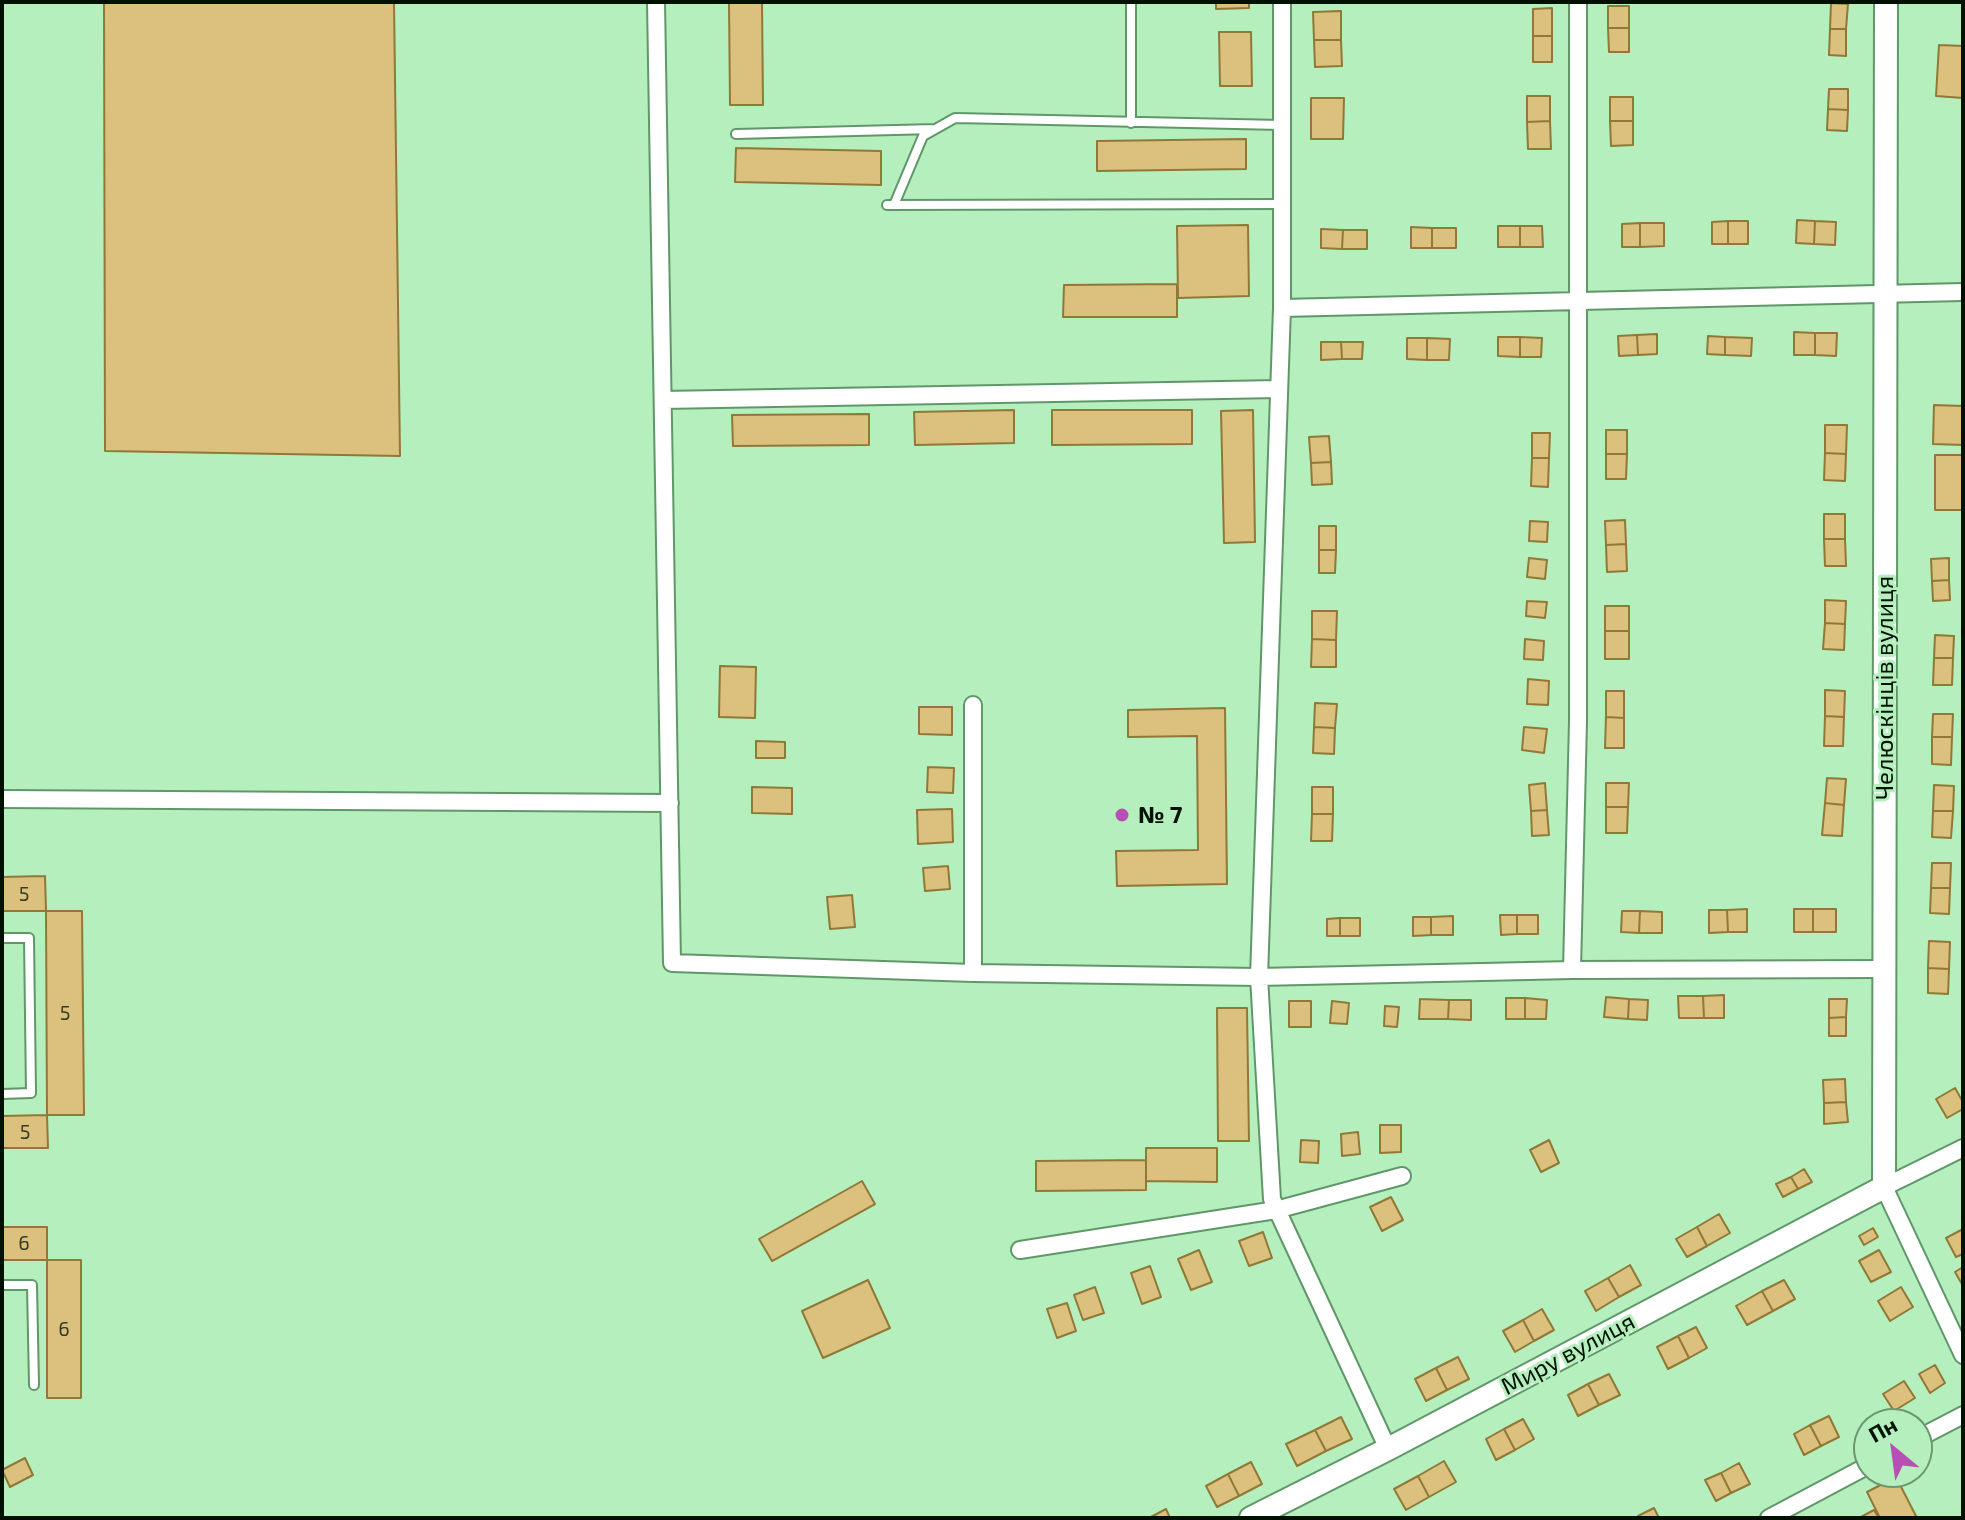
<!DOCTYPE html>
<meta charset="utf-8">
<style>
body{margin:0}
#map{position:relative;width:1965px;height:1520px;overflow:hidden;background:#b5efbe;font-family:"Exo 2",sans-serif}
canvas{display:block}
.frame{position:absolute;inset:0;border:4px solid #001103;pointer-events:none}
.north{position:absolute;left:1853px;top:1408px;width:80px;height:80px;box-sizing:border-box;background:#b5efbe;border:2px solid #6d9673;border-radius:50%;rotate:331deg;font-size:22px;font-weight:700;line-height:32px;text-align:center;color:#001103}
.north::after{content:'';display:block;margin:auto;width:28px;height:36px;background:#b750b4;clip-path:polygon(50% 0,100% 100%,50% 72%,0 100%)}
</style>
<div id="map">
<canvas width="1965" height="1520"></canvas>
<div class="frame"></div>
<div class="north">Пн</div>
</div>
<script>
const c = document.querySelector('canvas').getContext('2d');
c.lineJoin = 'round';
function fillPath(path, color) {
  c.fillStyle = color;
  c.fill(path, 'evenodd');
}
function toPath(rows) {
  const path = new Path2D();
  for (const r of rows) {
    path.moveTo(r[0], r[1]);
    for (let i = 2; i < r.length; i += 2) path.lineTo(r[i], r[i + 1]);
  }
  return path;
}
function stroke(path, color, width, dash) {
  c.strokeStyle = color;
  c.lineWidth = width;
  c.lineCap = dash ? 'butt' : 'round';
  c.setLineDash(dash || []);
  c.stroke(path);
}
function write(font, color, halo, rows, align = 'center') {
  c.font = font + ' "Exo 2",sans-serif';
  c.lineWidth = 6;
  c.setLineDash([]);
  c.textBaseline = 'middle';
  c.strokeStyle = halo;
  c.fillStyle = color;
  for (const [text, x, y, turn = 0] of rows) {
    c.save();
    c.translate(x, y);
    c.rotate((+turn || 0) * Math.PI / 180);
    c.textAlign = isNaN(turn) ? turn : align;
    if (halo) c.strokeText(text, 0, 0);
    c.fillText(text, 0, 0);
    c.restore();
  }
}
const building = toPath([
 [104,2,394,2,400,456,105,451,104,2],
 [729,2,762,2,763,105,730,105,729,2],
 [1216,2,1249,2,1249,8,1216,9,1216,2],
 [1831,3,1848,4,1846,29,1830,29,1831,3],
 [1608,6,1629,6,1629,28,1608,28,1608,6],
 [1552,8,1552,36,1533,36,1533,9,1552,8],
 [1341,11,1341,40,1314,40,1313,12,1341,11],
 [1608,28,1629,28,1629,52,1609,52,1608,28],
 [1830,29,1846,29,1846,56,1829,55,1830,29],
 [1219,32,1251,32,1252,86,1220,86,1219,32],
 [1533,36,1552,36,1552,62,1533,62,1533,36],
 [1314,40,1341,40,1342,66,1315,67,1314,40],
 [1939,45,1963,46,1963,98,1936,96,1939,45],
 [1829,89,1848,89,1848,110,1828,109,1829,89],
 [1527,96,1550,96,1550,121,1527,122,1527,96],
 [1610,97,1633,97,1633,121,1610,121,1610,97],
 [1311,98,1344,98,1343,139,1311,139,1311,98],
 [1828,109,1848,110,1847,131,1827,130,1828,109],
 [1550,121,1551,149,1528,149,1527,122,1550,121],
 [1610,121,1633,121,1633,145,1611,146,1610,121],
 [1246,139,1246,169,1097,171,1097,141,1246,139],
 [736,148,881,151,881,185,735,182,736,148],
 [1797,220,1815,221,1814,244,1796,243,1797,220],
 [1728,221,1748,221,1748,244,1728,244,1728,221],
 [1728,221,1728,244,1712,244,1712,222,1728,221],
 [1815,221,1836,222,1835,245,1814,244,1815,221],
 [1640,223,1640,247,1622,247,1622,224,1640,223],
 [1640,223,1664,223,1664,246,1640,247,1640,223],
 [1248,225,1249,296,1178,298,1177,226,1248,225],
 [1498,226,1520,226,1520,247,1498,247,1498,226],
 [1520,226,1542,226,1543,247,1520,247,1520,226],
 [1411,227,1432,228,1432,248,1411,248,1411,227],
 [1432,228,1456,228,1456,248,1432,248,1432,228],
 [1321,229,1343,230,1342,249,1321,248,1321,229],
 [1343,230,1367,230,1367,249,1342,249,1343,230],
 [1177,284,1177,317,1063,317,1064,285,1177,284],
 [1794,332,1815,333,1815,355,1794,355,1794,332],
 [1815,333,1837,333,1836,356,1815,355,1815,333],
 [1657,334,1657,354,1638,355,1637,335,1657,334],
 [1637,335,1638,355,1619,356,1618,336,1637,335],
 [1708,336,1725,337,1725,355,1707,354,1708,336],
 [1498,337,1520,337,1520,357,1498,356,1498,337],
 [1520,337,1542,338,1541,357,1520,357,1520,337],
 [1725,337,1752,338,1751,356,1725,355,1725,337],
 [1407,338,1427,338,1427,360,1407,359,1407,338],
 [1427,338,1450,339,1449,360,1427,360,1427,338],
 [1321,342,1341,342,1342,359,1321,360,1321,342],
 [1341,342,1363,342,1362,359,1342,359,1341,342],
 [1934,405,1963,406,1963,445,1933,444,1934,405],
 [1014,410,1014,443,915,445,914,412,1014,410],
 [1052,410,1192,410,1192,444,1052,445,1052,410],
 [1253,410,1255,542,1224,543,1221,411,1253,410],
 [869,414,869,445,733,446,732,415,869,414],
 [1825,425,1847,425,1846,454,1825,453,1825,425],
 [1606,430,1627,430,1627,454,1606,454,1606,430],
 [1532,433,1550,433,1549,458,1532,458,1532,433],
 [1329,436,1331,462,1311,463,1309,437,1329,436],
 [1825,453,1846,454,1845,481,1824,480,1825,453],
 [1606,454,1627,454,1626,479,1606,479,1606,454],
 [1935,455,1963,455,1963,510,1935,510,1935,455],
 [1532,458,1549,458,1548,487,1531,486,1532,458],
 [1331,462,1332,484,1312,485,1311,463,1331,462],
 [1824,514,1845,514,1845,539,1824,539,1824,514],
 [1625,520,1626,544,1606,545,1605,521,1625,520],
 [1530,521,1548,522,1547,542,1529,541,1530,521],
 [1319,526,1336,526,1336,550,1319,550,1319,526],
 [1824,539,1845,539,1846,566,1825,566,1824,539],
 [1626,544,1627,571,1607,572,1606,545,1626,544],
 [1319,550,1336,550,1335,573,1319,573,1319,550],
 [1529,558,1547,560,1545,579,1527,577,1529,558],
 [1949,558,1949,580,1932,581,1931,559,1949,558],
 [1949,580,1950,600,1933,601,1932,581,1949,580],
 [1825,600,1846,601,1845,624,1825,623,1825,600],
 [1527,601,1547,602,1545,618,1526,616,1527,601],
 [1605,606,1629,606,1629,631,1605,631,1605,606],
 [1312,611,1337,611,1336,640,1312,639,1312,611],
 [1825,623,1845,624,1844,650,1823,649,1825,623],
 [1605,631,1629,631,1629,659,1605,659,1605,631],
 [1935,635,1954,636,1953,658,1934,658,1935,635],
 [1312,639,1336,640,1336,667,1311,667,1312,639],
 [1525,639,1544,641,1543,660,1524,659,1525,639],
 [1934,658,1953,658,1952,685,1933,685,1934,658],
 [720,666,756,667,755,718,719,717,720,666],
 [1528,679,1549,681,1548,705,1527,704,1528,679],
 [1825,690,1845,691,1844,717,1825,716,1825,690],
 [1606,691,1624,691,1624,718,1606,717,1606,691],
 [1315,703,1337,704,1335,728,1314,727,1315,703],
 [919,707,952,707,952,735,919,734,919,707],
 [1225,708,1227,884,1117,886,1116,851,1198,850,1197,736,1128,737,1128,710,1225,708],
 [1933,714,1953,714,1952,737,1932,737,1933,714],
 [1825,716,1844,717,1843,746,1824,746,1825,716],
 [1606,717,1624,718,1624,748,1605,748,1606,717],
 [1314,727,1335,728,1334,754,1313,753,1314,727],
 [1524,727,1547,729,1544,753,1522,750,1524,727],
 [1932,737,1952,737,1951,765,1932,764,1932,737],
 [756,741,785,742,785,758,756,758,756,741],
 [928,767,954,768,953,793,927,792,928,767],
 [1827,778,1846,779,1844,805,1825,803,1827,778],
 [1545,783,1547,810,1531,811,1529,785,1545,783],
 [1606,783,1629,783,1628,807,1606,807,1606,783],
 [1934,785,1954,786,1953,811,1933,811,1934,785],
 [752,787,792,788,792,814,752,813,752,787],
 [1312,787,1333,787,1333,814,1312,814,1312,787],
 [1825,803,1844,805,1842,836,1822,835,1825,803],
 [1606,807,1628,807,1627,833,1606,833,1606,807],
 [952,809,953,842,918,844,917,810,952,809],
 [1547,810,1549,835,1532,836,1531,811,1547,810],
 [1933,811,1953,811,1951,838,1932,837,1933,811],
 [1312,814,1333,814,1332,841,1311,841,1312,814],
 [1932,863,1951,863,1950,888,1931,888,1932,863],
 [948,866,950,889,925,891,923,868,948,866],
 [45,876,46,911,2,911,2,877,45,876],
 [1931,888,1950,888,1949,914,1930,913,1931,888],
 [852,895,855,927,830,929,827,897,852,895],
 [1747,909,1747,932,1728,932,1727,910,1747,909],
 [1794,909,1813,909,1813,932,1794,932,1794,909],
 [1813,909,1836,909,1836,932,1813,932,1813,909],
 [1709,910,1727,910,1728,932,1709,933,1709,910],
 [46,911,82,911,84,1115,47,1115,46,911],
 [1622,911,1640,911,1639,933,1621,932,1622,911],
 [1640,911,1662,912,1662,933,1639,933,1640,911],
 [1500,915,1517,915,1517,934,1501,935,1500,915],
 [1517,915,1538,915,1538,934,1517,934,1517,915],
 [1453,916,1453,935,1431,935,1431,917,1453,916],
 [1413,917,1431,917,1431,935,1413,936,1413,917],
 [1340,918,1360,918,1360,936,1340,936,1340,918],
 [1340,918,1340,936,1327,936,1327,919,1340,918],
 [1929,941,1950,942,1949,969,1928,968,1929,941],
 [1928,968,1949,969,1948,994,1928,993,1928,968],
 [1724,995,1724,1018,1704,1018,1703,996,1724,995],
 [1678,996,1703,996,1704,1018,1679,1018,1678,996],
 [1606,997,1629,999,1628,1019,1604,1017,1606,997],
 [1506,998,1525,998,1525,1019,1506,1019,1506,998],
 [1525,998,1547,1000,1546,1019,1525,1019,1525,998],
 [1420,999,1449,1000,1448,1019,1419,1019,1420,999],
 [1629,999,1648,1000,1647,1020,1628,1019,1629,999],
 [1829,999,1847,999,1846,1017,1829,1018,1829,999],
 [1449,1000,1471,1000,1471,1020,1448,1019,1449,1000],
 [1289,1001,1311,1001,1311,1027,1289,1027,1289,1001],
 [1332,1001,1349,1003,1347,1024,1330,1023,1332,1001],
 [1385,1006,1399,1007,1397,1027,1384,1026,1385,1006],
 [1217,1008,1247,1008,1249,1141,1218,1141,1217,1008],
 [1846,1017,1846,1036,1829,1036,1829,1018,1846,1017],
 [1845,1079,1846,1102,1824,1103,1823,1080,1845,1079],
 [1955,1088,1963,1102,1963,1109,1947,1118,1936,1099,1955,1088],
 [1846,1102,1848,1122,1824,1124,1824,1103,1846,1102],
 [47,1115,48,1148,2,1148,2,1116,47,1115],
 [1380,1125,1401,1125,1401,1152,1380,1153,1380,1125],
 [1358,1132,1360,1154,1342,1156,1341,1134,1358,1132],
 [1301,1140,1319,1141,1318,1163,1300,1162,1301,1140],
 [1549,1140,1559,1163,1541,1172,1530,1150,1549,1140],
 [1146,1148,1217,1148,1217,1182,1146,1181,1146,1148],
 [1146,1160,1146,1190,1036,1191,1036,1161,1146,1160],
 [1804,1169,1812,1182,1798,1189,1791,1177,1804,1169],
 [1791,1177,1798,1189,1783,1197,1776,1184,1791,1177],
 [862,1181,875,1204,772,1261,759,1239,862,1181],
 [1391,1197,1403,1220,1382,1231,1370,1207,1391,1197],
 [1719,1214,1730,1233,1707,1246,1697,1227,1719,1214],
 [2,1227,47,1227,47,1260,2,1260,2,1227],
 [1697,1227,1707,1246,1687,1257,1676,1239,1697,1227],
 [1873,1228,1878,1237,1864,1245,1859,1236,1873,1228],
 [1963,1229,1963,1254,1956,1257,1946,1238,1963,1229],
 [1263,1232,1272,1258,1249,1266,1239,1241,1263,1232],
 [1199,1250,1212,1282,1191,1290,1178,1259,1199,1250],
 [1879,1250,1891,1272,1871,1282,1859,1261,1879,1250],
 [47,1260,81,1260,81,1398,47,1398,47,1260],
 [1630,1265,1641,1285,1619,1297,1608,1278,1630,1265],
 [1150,1266,1161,1297,1142,1304,1131,1273,1150,1266],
 [1963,1267,1963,1286,1955,1272,1963,1267],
 [1608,1278,1619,1297,1596,1311,1585,1291,1608,1278],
 [868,1280,890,1328,823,1358,802,1311,868,1280],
 [1784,1280,1795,1299,1773,1311,1762,1291,1784,1280],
 [1095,1287,1104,1313,1083,1320,1074,1295,1095,1287],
 [1901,1287,1913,1307,1890,1321,1878,1301,1901,1287],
 [1762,1291,1773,1311,1747,1325,1736,1306,1762,1291],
 [1067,1303,1076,1331,1057,1338,1047,1309,1067,1303],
 [1542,1309,1554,1330,1534,1341,1523,1320,1542,1309],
 [1523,1320,1534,1341,1515,1352,1503,1331,1523,1320],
 [1696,1327,1707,1348,1689,1358,1678,1336,1696,1327],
 [1678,1336,1689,1358,1668,1369,1657,1347,1678,1336],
 [1458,1357,1469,1379,1447,1390,1436,1368,1458,1357],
 [1935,1365,1945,1383,1930,1393,1919,1374,1935,1365],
 [1436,1368,1447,1390,1426,1401,1415,1379,1436,1368],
 [1609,1374,1620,1395,1599,1405,1588,1384,1609,1374],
 [1904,1381,1915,1398,1894,1411,1883,1394,1904,1381],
 [1588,1384,1599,1405,1578,1416,1568,1395,1588,1384],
 [1829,1416,1839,1437,1821,1446,1810,1425,1829,1416],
 [1341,1417,1352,1439,1326,1451,1315,1430,1341,1417],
 [1523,1419,1534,1439,1515,1450,1504,1429,1523,1419],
 [1810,1425,1821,1446,1804,1455,1794,1434,1810,1425],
 [1504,1429,1515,1450,1496,1460,1486,1439,1504,1429],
 [1315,1430,1326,1451,1297,1466,1286,1444,1315,1430],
 [25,1458,33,1475,10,1487,2,1470,25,1458],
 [1444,1461,1456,1482,1429,1497,1418,1476,1444,1461],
 [1251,1462,1262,1484,1239,1496,1228,1474,1251,1462],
 [1739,1463,1750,1484,1731,1493,1721,1473,1739,1463],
 [1721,1473,1731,1493,1716,1501,1705,1480,1721,1473],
 [1228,1474,1239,1496,1217,1507,1206,1486,1228,1474],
 [1418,1476,1429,1497,1406,1510,1394,1489,1418,1476],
 [1896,1477,1917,1518,1880,1518,1867,1492,1896,1477],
 [1654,1508,1659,1518,1639,1518,1638,1516,1654,1508],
 [1166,1509,1170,1518,1149,1518,1166,1509],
 [1874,1510,1879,1518,1859,1518,1874,1510]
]);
fillPath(building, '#dbc07e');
stroke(building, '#907836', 2);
const service = toPath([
 [1131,2,1131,123],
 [736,134,935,129],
 [887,205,1282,204],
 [894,205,923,136,955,118,1282,125],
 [2,938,29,938,31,1093,2,1094],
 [2,1285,32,1285,34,1385]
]);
const minor = toPath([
 [656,2,672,963,973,973,1259,977,1282,308,1282,2],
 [1282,308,1963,292],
 [663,400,1279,389],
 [973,705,973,973],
 [2,799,670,803],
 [1572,970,1578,721,1578,2],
 [1963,1148,1884,1187,1963,1355],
 [1020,1250,1276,1210,1402,1176],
 [1917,1439,1963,1415],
 [1388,1449,1272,1199,1259,977,1572,970,1886,969],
 [1769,1518,1869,1465]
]);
const secondary = toPath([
 [1251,1518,1388,1449,1884,1187,1886,2]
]);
stroke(service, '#609769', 12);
stroke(minor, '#609769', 20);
stroke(secondary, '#609769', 26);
stroke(service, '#fff', 8);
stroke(minor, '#fff', 16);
stroke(secondary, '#fff', 22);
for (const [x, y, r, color] of [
 [1122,815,8,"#b750b4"]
]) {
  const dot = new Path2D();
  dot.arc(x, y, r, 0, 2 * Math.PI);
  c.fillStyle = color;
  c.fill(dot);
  stroke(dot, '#b5efbe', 3);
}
write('20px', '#373d22', null, [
 ["5",24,894],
 ["5",65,1013],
 ["5",25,1132],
 ["6",24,1243],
 ["6",64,1329]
]);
write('24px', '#001103', '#b5efbe', [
 ["Челюскінців вулиця",1885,688,-90],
 ["Миру вулиця",1568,1354,-28]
]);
write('bold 24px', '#001103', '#b5efbe', [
 ["№ 7",1138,815]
], 'left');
</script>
